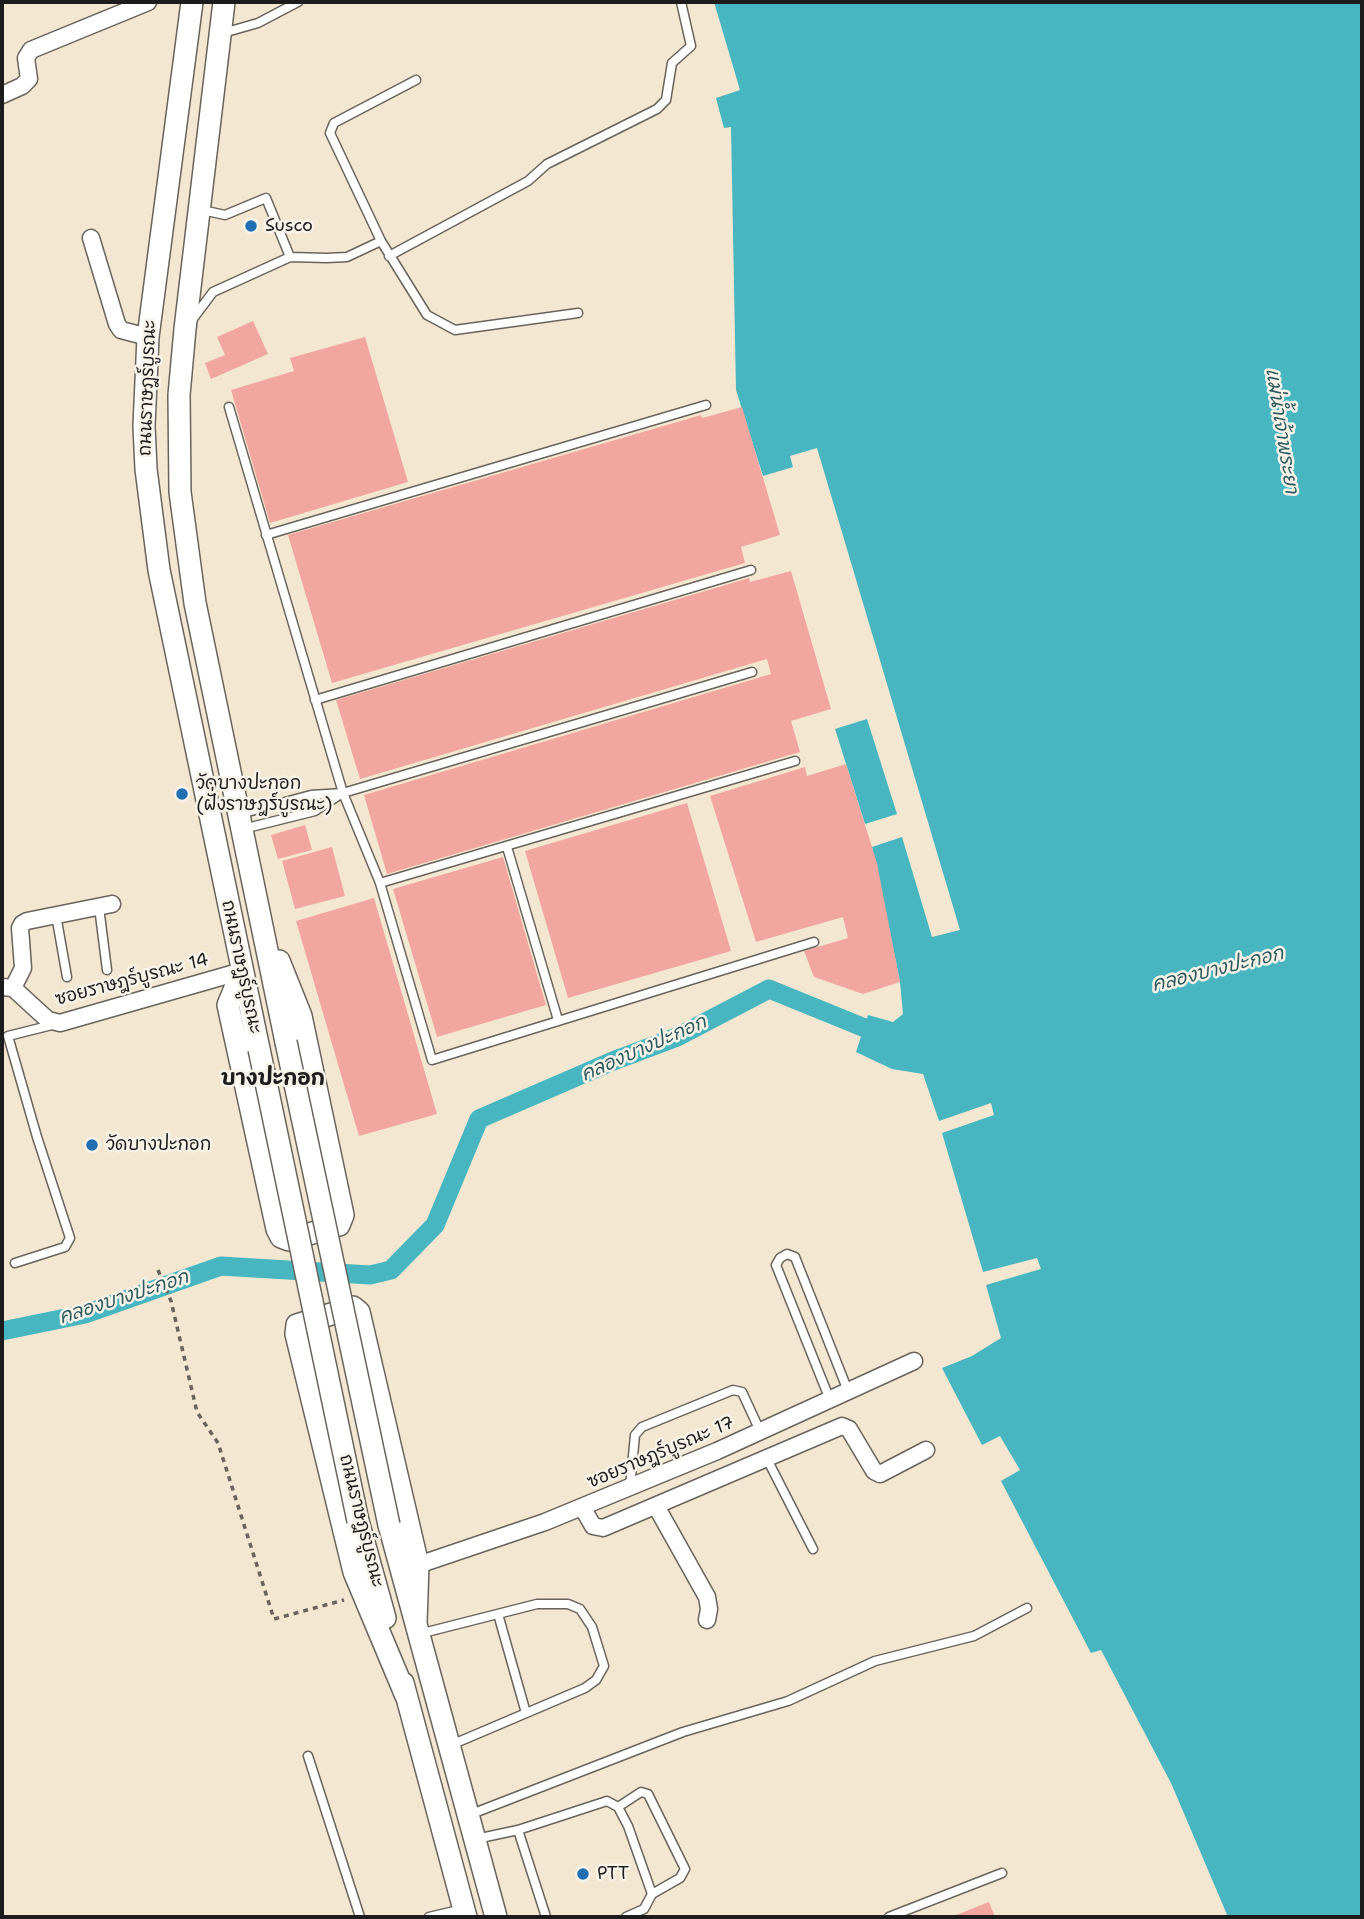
<!DOCTYPE html>
<meta charset="utf-8">
<style>
body{margin:0}
#map{position:relative;width:1364px;height:1919px;overflow:hidden;background:#f4e7d1;font-family:"Shantell Sans",sans-serif}
canvas{display:block}
.frame{position:absolute;inset:0;border:4px solid #1c1c1c;pointer-events:none}
</style>
<div id="map">
<canvas width="1364" height="1919"></canvas>
<div class="frame"></div>
</div>
<script>
const c = document.querySelector('canvas').getContext('2d');
c.lineJoin = 'round';
function fillPath(path, color) {
  c.fillStyle = color;
  c.fill(path, 'evenodd');
}
function toPath(rows) {
  const path = new Path2D();
  for (const r of rows) {
    path.moveTo(r[0], r[1]);
    for (let i = 2; i < r.length; i += 2) path.lineTo(r[i], r[i + 1]);
  }
  return path;
}
function stroke(path, color, width, dash) {
  c.strokeStyle = color;
  c.lineWidth = width;
  c.lineCap = dash ? 'butt' : 'round';
  c.setLineDash(dash || []);
  c.stroke(path);
}
function write(font, color, halo, rows, align = 'center') {
  c.font = font + ' "Shantell Sans","Playpen Sans Thai",sans-serif';
  c.lineWidth = 5;
  c.setLineDash([]);
  c.textBaseline = 'middle';
  c.strokeStyle = halo;
  c.fillStyle = color;
  for (const [text, x, y, turn = 0] of rows) {
    c.save();
    c.translate(x, y);
    c.rotate((+turn || 0) * Math.PI / 180);
    c.textAlign = isNaN(turn) ? turn : align;
    if (halo) c.strokeText(text, 0, 0);
    c.fillText(text, 0, 0);
    c.restore();
  }
}
fillPath(toPath([
 [714,2,1362,2,1362,1917,1228,1917,1171,1783,1101,1650,1091,1653,1001,1481,1020,1470,1000,1436,982,1445,942,1368,972,1356,1001,1338,986,1285,1041,1269,1037,1258,983,1272,942,1133,994,1115,991,1103,939,1121,923,1074,892,1069,856,1052,868,1015,893,1022,903,1014,900,982,872,847,902,837,932,937,960,930,817,448,790,456,793,467,763,476,736,390,731,127,724,128,716,98,740,90],
 [867,719,897,814,865,824,835,729]
]), '#47b6c1');
stroke(toPath([
 [2,1331,85,1314,221,1266,370,1275,391,1270,435,1225,479,1119,613,1061,677,1037,769,989,887,1037]
]), '#47b6c1', 19);
fillPath(toPath([
 [253,321,268,354,211,379,205,363,225,355,217,337],
 [365,337,408,482,270,523,231,390,294,371,290,358],
 [742,407,780,535,741,547,745,563,332,683,288,535,701,415,702,418],
 [791,571,831,709,791,721,800,752,387,874,364,795,771,674,767,659,360,779,336,700,749,578,750,582],
 [846,764,877,863,900,982,863,994,814,977,804,951,848,938,843,917,756,942,710,796,805,767,807,776],
 [687,803,731,951,568,998,525,851],
 [305,825,312,850,278,859,271,835],
 [332,847,345,896,295,909,282,861],
 [503,857,546,1005,437,1037,393,889],
 [374,898,437,1114,359,1136,296,921],
 [989,1902,995,1917,951,1917]
]), '#f1a7a0');
const lane = toPath([
 [223,33,258,23,298,2],
 [416,80,334,123,330,133,381,241,427,315,455,330,578,313],
 [202,210,225,215,266,198,290,257],
 [389,256,528,181,547,164,657,109,666,100,672,63,691,46,681,2],
 [192,320,213,292,290,257,327,258,347,257,381,241],
 [229,407,343,793,380,883,432,1060,814,942],
 [266,535,706,405],
 [315,700,751,570],
 [240,814,311,795,343,793,752,672],
 [243,829,315,811,341,794],
 [507,847,558,1020],
 [380,883,795,761],
 [99,907,107,970],
 [56,915,67,977],
 [15,1263,65,1247,70,1238,37,1137,8,1036,52,1025],
 [830,1400,776,1265,780,1258,787,1254,795,1257,848,1391],
 [766,1457,813,1549],
 [630,1487,635,1435,642,1427,733,1390,742,1392,760,1431],
 [498,1614,526,1713],
 [419,1634,537,1604,568,1604,580,1609,592,1627,604,1666,596,1680,585,1688,451,1745],
 [308,1756,360,1917],
 [618,1807,641,1792,648,1794,685,1869,680,1878,652,1894],
 [469,1815,683,1732,788,1701,875,1661,974,1636,1027,1608],
 [518,1830,546,1917],
 [476,1839,518,1830,607,1801,618,1807,628,1826,652,1894,644,1909,626,1917],
 [429,1917,463,1909],
 [889,1917,1002,1873]
]);
const street = toPath([
 [2,95,22,86,29,79,26,58,31,50,148,2],
 [91,238,117,324,121,330,148,337],
 [2,987,13,988,48,1020,60,1023,242,971],
 [13,988,23,968,20,928,22,924,27,921,112,904],
 [656,1506,707,1597,709,1609,707,1620],
 [582,1507,593,1526,603,1528,842,1426,849,1429,874,1471,880,1474,926,1450],
 [418,1565,545,1522,717,1451,914,1361]
]);
const secondary = toPath([
 [192,2,148,337,144,426,146,469,159,570,259,1049],
 [224,2,185,329,179,395,180,492,195,603,286,1042],
 [242,971,228,1005,277,1229,281,1237,289,1240,339,1225,343,1215,301,1016,279,961],
 [358,1521,385,1618],
 [389,1525,496,1917],
 [403,1683,466,1917],
 [406,1696,354,1572,296,1334,297,1325,353,1307,359,1312,418,1565,416,1623]
]);
stroke(lane, '#68635b', 11);
stroke(street, '#68635b', 19);
stroke(secondary, '#68635b', 24);
stroke(toPath([
 [158,1270,171,1301,197,1412,218,1443,274,1619,344,1600]
]), '#68635b', 3.5, [5, 5]);
stroke(lane, '#fff', 8);
stroke(street, '#fff', 16);
stroke(secondary, '#fff', 21);
const secondaryBridge = toPath([
 [286,1042,389,1525],
 [259,1049,358,1521]
]);
stroke(secondaryBridge, '#68635b', 24, []);
stroke(secondaryBridge, '#fff', 21);
for (const [x, y, r, color] of [
 [251,226,7,"#1f6fb2"],
 [182,794,7,"#1f6fb2"],
 [92,1145,7,"#1f6fb2"],
 [583,1874,7,"#1f6fb2"]
]) {
  const dot = new Path2D();
  dot.arc(x, y, r, 0, 2 * Math.PI);
  c.fillStyle = color;
  c.fill(dot);
  stroke(dot, '#f7f3e8', 2.5);
}
write('18px', '#1c1c1c', '#f7f3e8', [
 ["Susco",265,226],
 ["วัดบางปะกอก",196,784],
 ["(ฝั่งราษฎร์บูรณะ)",196,805],
 ["วัดบางปะกอก",106,1145],
 ["PTT",597,1874]
], 'left');
write('18px', '#1c1c1c', '#f7f3e8', [
 ["ถนนราษฎร์บูรณะ",148,388,-88],
 ["ถนนราษฎร์บูรณะ",241,967,78],
 ["ซอยราษฎร์บูรณะ 14",132,980,-15],
 ["ซอยราษฎร์บูรณะ 17",661,1453,-23],
 ["ถนนราษฎร์บูรณะ",361,1521,76]
]);
write('italic 19px', '#2d5a5e', '#f7f3e8', [
 ["แม่น้ำเจ้าพระยา",1281,431,81],
 ["คลองบางปะกอก",1218,970,-14],
 ["คลองบางปะกอก",644,1049,-24],
 ["คลองบางปะกอก",124,1298,-18]
]);
write('bold 21px', '#1c1c1c', '#f7f3e8', [
 ["บางปะกอก",273,1080]
]);
</script>
